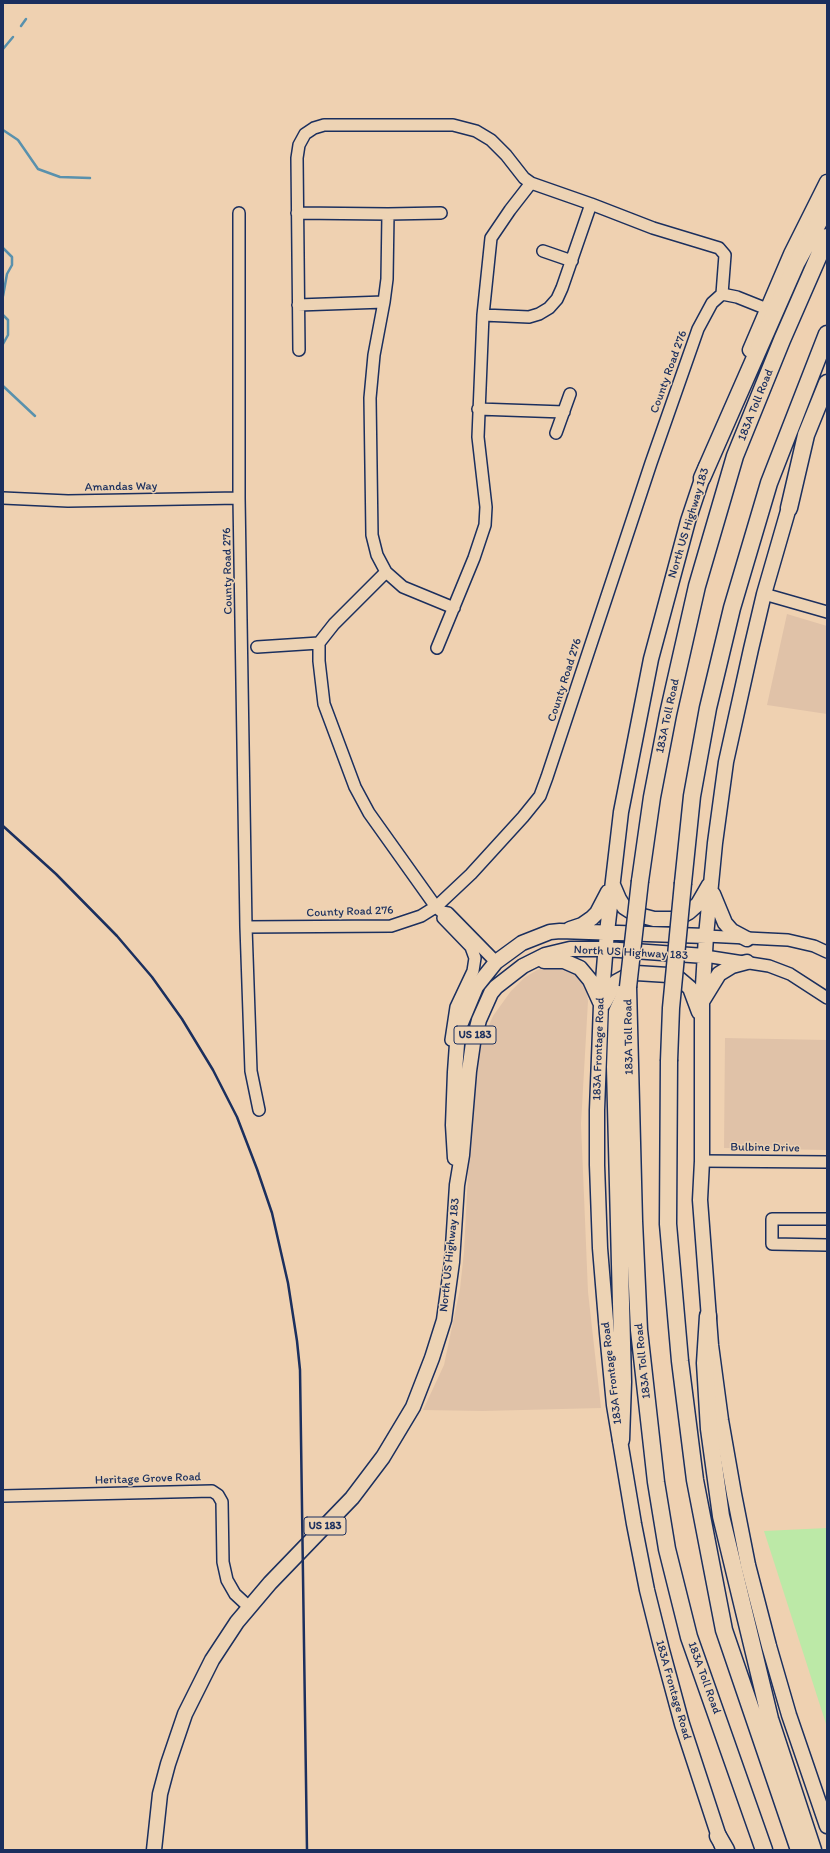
<!DOCTYPE html>
<style>
body{margin:0}
#map{position:relative;width:830px;height:1853px;overflow:hidden;background:#efd1b1;font-family:Itim,sans-serif}
canvas{display:block}
.frame{position:absolute;inset:0;border:4px solid #1b2f5e;pointer-events:none}
</style>
<div id="map">
<canvas width="830" height="1853"></canvas>
<div class="frame"></div>
</div>
<script>
const c = document.querySelector('canvas').getContext('2d');
c.lineJoin = 'round';
function fillPath(path, color) {
  c.fillStyle = color;
  c.fill(path, 'evenodd');
}
function toPath(rows) {
  const path = new Path2D();
  for (const r of rows) {
    path.moveTo(r[0], r[1]);
    for (let i = 2; i < r.length; i += 2) path.lineTo(r[i], r[i + 1]);
  }
  return path;
}
function stroke(path, color, width, dash) {
  c.strokeStyle = color;
  c.lineWidth = width;
  c.lineCap = dash ? 'butt' : 'round';
  c.setLineDash(dash || []);
  c.stroke(path);
}
function write(font, color, halo, rows, align = 'center') {
  c.font = font + ' Itim,sans-serif';
  c.lineWidth = 3;
  c.setLineDash([]);
  c.textBaseline = 'middle';
  c.strokeStyle = halo;
  c.fillStyle = color;
  for (const [text, x, y, turn = 0] of rows) {
    c.save();
    c.translate(x, y);
    c.rotate((+turn || 0) * Math.PI / 180);
    c.textAlign = isNaN(turn) ? turn : align;
    if (halo) c.strokeText(text, 0, 0);
    c.fillText(text, 0, 0);
    c.restore();
  }
}
fillPath(toPath([
 [787,614,827,626,827,714,767,705],
 [554,965,572,969,586,985,588,1001,581,1124,588,1292,601,1408,483,1411,423,1410,444,1365,460,1289,464,1252,473,1073,479,1048,493,1016,511,991,524,978,537,970],
 [725,1038,827,1040,827,1150,724,1148]
]), '#e0c2a8');
fillPath(toPath([
 [827,1528,827,1727,764,1531]
]), '#bce9a7');
stroke(toPath([
 [21,26,26,19],
 [3,49,13,37],
 [3,130,18,140,38,169,60,177,90,178],
 [3,248,12,257,12,265,7,274,3,296],
 [3,315,8,320,8,335,3,344],
 [3,386,35,416]
]), '#5991ad', 2.5);
const minor = toPath([
 [239,213,239,498,246,927,251,1071,259,1110],
 [297,213,388,214,387,279,384,302,374,355,370,398,372,535,377,555,386,572,403,587,454,608],
 [388,214,441,213],
 [543,251,572,261],
 [298,305,384,302],
 [483,315,529,317,539,314,549,308,557,299,562,288,591,204],
 [299,350,297,158,299,145,305,134,314,128,324,125,453,125,476,131,491,140,506,155,524,178,531,183,591,204,653,228,719,248,725,255,722,294],
 [478,409,564,412],
 [556,433,570,394],
 [3,498,68,501,239,498],
 [386,572,334,624,319,643,319,661,324,704,355,787,369,813,436,907,442,912,448,913,496,962],
 [764,594,827,612],
 [257,647,319,643],
 [437,648,474,558,485,525,486,507,478,437,483,315,491,238,510,210,531,183],
 [443,918,471,947,475,958,473,971,456,1007,451,1040],
 [246,927,391,926,421,916,437,906,471,874,523,817,540,796,547,777,651,463,698,329,712,303,722,294,737,297,767,309],
 [706,936,788,940,814,946,827,952],
 [705,956,769,966,790,974,827,998],
 [702,1161,827,1162],
 [827,1219,772,1219,772,1244,827,1245],
 [3,1496,212,1491,218,1495,222,1502,223,1562,227,1580,235,1594,249,1607]
]);
const major = toPath([
 [750,350,791,254,827,182],
 [706,467,688,521,651,659,621,812,607,932,601,1005,597,1110,597,1165,600,1248,607,1333,614,1405,634,1524,647,1590,662,1650,682,1724,722,1846],
 [792,497,764,594,751,649,726,762,715,843,706,936,702,1002,702,1161,700,1200,711,1345,721,1420,734,1494,748,1565,769,1646,789,1715,827,1826],
 [613,885,619,899,624,907,635,914,654,919,676,919,689,912,698,904,709,885],
 [713,894,725,923,732,931,747,939],
 [570,929,582,925,592,918,597,913,608,892],
 [544,961,564,961,580,968,590,980,600,1002],
 [703,1000,719,974,732,966,747,962],
 [604,1003,616,982,629,975,636,973,668,975,677,977,690,988,699,1012],
 [455,1158,453,1125,455,1072,458,1030,476,987,496,962,522,943,550,932,560,931,706,936],
 [154,1850,160,1794,168,1764,185,1714,212,1660,237,1622,270,1583,352,1498,383,1457,413,1407,432,1358,444,1320,452,1262,457,1185,462,1155,469,1071,473,1043,479,1020,491,993,496,987,523,966,545,955,570,949,605,949,705,956]
]);
const highway = toPath([
 [702,478,796,264,827,207],
 [789,508,806,435,827,383],
 [640,881,652,797,668,714,697,586,735,456,782,340,827,237],
 [683,883,692,796,708,708,732,608,769,483,827,334],
 [628,987,634,1221,639,1330,656,1482,667,1549,689,1637,764,1850],
 [669,1061,668,1224,680,1361,695,1480,724,1630,799,1850],
 [708,1316,705,1363,709,1429,721,1516,770,1719,813,1850],
 [621,1440,623,1382,615,1067,617,1012,625,994],
 [718,1836,726,1850]
]);
stroke(minor, '#1b2f5e', 14);
stroke(major, '#1b2f5e', 17);
stroke(highway, '#1b2f5e', 19);
stroke(minor, '#edd3b4', 11);
stroke(major, '#edd3b4', 14);
stroke(highway, '#edd3b4', 16);
stroke(toPath([
 [3,826,56,874,117,936,152,977,182,1019,213,1070,237,1117,257,1169,272,1213,288,1283,297,1341,300,1370,307,1850]
]), '#1b2f5e', 2.5);
const highwayBridge = toPath([
 [628,987,640,881],
 [669,1061,671,1008,683,883]
]);
stroke(highwayBridge, '#1b2f5e', 19, []);
stroke(highwayBridge, '#edd3b4', 16);
for (const [x, y, w] of [
 [475,1035,42],
 [325,1526,42]
]) {
  const box = new Path2D();
  box.roundRect(x - w / 2, y - 9, w, 18, 3);
  c.fillStyle = '#edd3b4';
  c.fill(box);
  stroke(box, '#1b2f5e', 1);
}
write('bold 11px', '#1b2f5e', null, [
 ["US 183",475,1035],
 ["US 183",325,1526]
]);
write('12px', '#1b2f5e', '#edd3b4', [
 ["County Road 276",669,372,-70],
 ["183A Toll Road",756,405,-68],
 ["Amandas Way",121,487,-1],
 ["North US Highway 183",689,523,-73],
 ["County Road 276",228,571,-91],
 ["County Road 276",565,680,-72],
 ["183A Toll Road",668,716,-78],
 ["County Road 276",350,912,-2],
 ["North US Highway 183",631,953,3],
 ["183A Toll Road",629,1037,-91],
 ["183A Frontage Road",599,1049,-88],
 ["Bulbine Drive",765,1148,1],
 ["North US Highway 183",450,1255,-84],
 ["183A Toll Road",643,1361,-96],
 ["183A Frontage Road",612,1373,-97],
 ["Heritage Grove Road",148,1479,-2],
 ["183A Toll Road",704,1678,70],
 ["183A Frontage Road",673,1690,74]
]);
</script>
